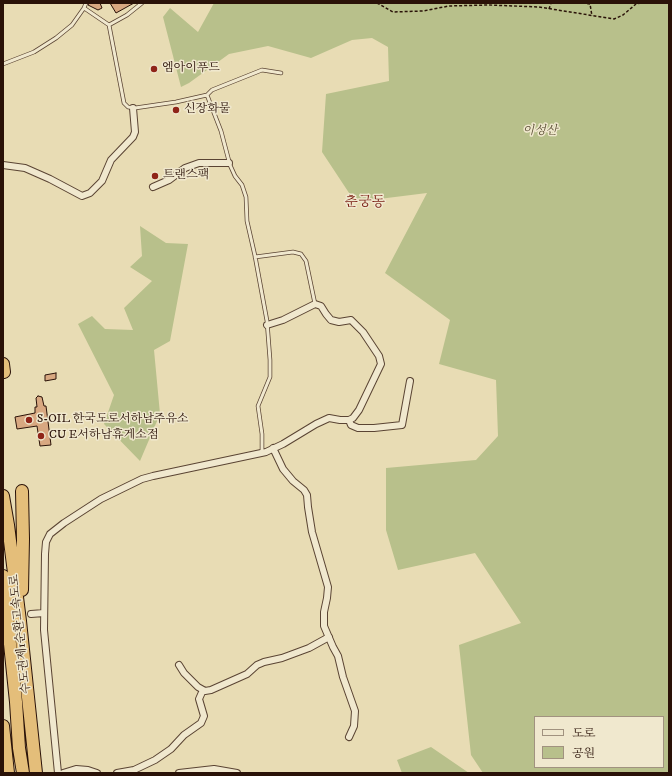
<!DOCTYPE html>
<meta charset="utf-8">
<style>
body{margin:0}
#map{position:relative;width:672px;height:776px;overflow:hidden;background:#e8dcb4;font-family:"IM FELL DW Pica","Noto Serif KR",serif}
canvas{display:block}
.frame{position:absolute;inset:0;border:4px solid #2a1208;pointer-events:none}
.legend{position:absolute;left:534px;top:716px;width:130px;height:52px;box-sizing:border-box;background:#f0e8ce;border:1px solid #a1927f;margin:0;padding:5px 7px;list-style:none;font-size:12px;color:#2a1208}
.legend li{display:flex;align-items:center;gap:8px;height:20px}
.legend b{width:20px;border:1px solid #a1927f}
</style>
<div id="map">
<canvas width="672" height="776"></canvas>
<div class="frame"></div>
<ul class="legend">
<li><b style="height:5px;background:#f0e8ce"></b>도로</li>
<li><b style="height:11px;background:#b8c08b"></b>공원</li>
</ul>
</div>
<script>
const c = document.querySelector('canvas').getContext('2d');
c.lineJoin = 'round';
function fillPath(path, color) {
  c.fillStyle = color;
  c.fill(path, 'evenodd');
}
function toPath(rows) {
  const path = new Path2D();
  for (const r of rows) {
    path.moveTo(r[0], r[1]);
    for (let i = 2; i < r.length; i += 2) path.lineTo(r[i], r[i + 1]);
  }
  return path;
}
function stroke(path, color, width, dash) {
  c.strokeStyle = color;
  c.lineWidth = width;
  c.lineCap = dash ? 'butt' : 'round';
  c.setLineDash(dash || []);
  c.stroke(path);
}
function write(font, color, halo, rows, align = 'center') {
  c.font = font + ' "IM FELL DW Pica","Noto Serif KR",serif';
  c.lineWidth = 3;
  c.setLineDash([]);
  c.textBaseline = 'middle';
  c.strokeStyle = halo;
  c.fillStyle = color;
  for (const [text, x, y, turn = 0] of rows) {
    c.save();
    c.translate(x, y);
    c.rotate((+turn || 0) * Math.PI / 180);
    c.textAlign = isNaN(turn) ? turn : align;
    if (halo) c.strokeText(text, 0, 0);
    c.fillText(text, 0, 0);
    c.restore();
  }
}
fillPath(toPath([
 [214,3,669,3,669,773,483,773,471,755,459,645,521,623,475,553,398,570,386,530,386,468,476,460,498,436,496,380,439,364,450,320,385,273,427,193,355,202,322,152,326,94,389,81,388,47,372,38,352,40,311,58,268,46,229,54,189,83,181,87,163,17,170,8,198,32],
 [535,717,663,717,663,767,535,767],
 [140,226,166,243,188,244,170,341,154,350,160,414,140,461,104,424,114,395,78,324,92,316,105,329,133,330,124,308,152,281,130,267,142,256],
 [431,747,469,773,402,773,397,760]
]), '#b8c08b');
const building = toPath([
 [89,3,100,3,102,8,98,10,88,5,89,3],
 [110,3,134,3,116,13,110,3],
 [56,373,56,379,45,381,45,375,56,373],
 [38,396,42,397,44,406,46,406,51,445,40,446,37,426,17,429,15,417,35,413,35,407,37,407,36,398,38,396]
]);
fillPath(building, '#d8a881');
stroke(building, '#2a1208', 1);
const lane = toPath([
 [86,3,84,8,109,25,127,15,142,3],
 [109,25,124,103,128,107,135,108,176,102,207,95,221,131,230,165,235,176,242,185,246,197,247,221,255,256,267,321,270,360,270,377,258,406,262,434,262,453],
 [3,64,34,52,56,38,72,25,84,8],
 [207,95,212,90,262,70,281,73],
 [255,257,293,252,301,254,306,261,315,304]
]);
const street = toPath([
 [3,165,25,168,50,179,82,196,90,193,102,181,111,160,133,137,135,132,133,108],
 [153,187,169,180,185,168,199,163,229,163],
 [349,420,351,425,358,428,374,428,402,425,410,381],
 [273,448,283,469,293,481,304,490,307,495,308,507,312,532,328,587,327,598,324,612,324,626,333,647,338,656,343,677,355,711,354,726,349,737],
 [31,614,44,613],
 [179,665,184,673,198,687,205,691,211,690,247,674,257,665,264,662,282,658,309,648,329,637],
 [58,773,44,630,45,554,46,542,50,534,64,523,101,499,142,479,153,476,266,452,283,444,316,424,329,418,340,420,349,420,353,418,359,410,381,364,379,356,363,332,351,320,339,322,331,320,326,314,321,306,315,304,283,320,267,325],
 [63,773,76,769,88,770,97,773],
 [117,773,134,770,155,760,171,749,184,735,201,723,204,716,199,699,203,690],
 [179,773,214,769,237,773]
]);
const highway = toPath([
 [3,364,4,372],
 [3,496,8,525,20,621,36,773],
 [3,576,16,702,19,748,23,773],
 [22,590,23,539,22,491],
 [3,726,8,773]
]);
stroke(lane, '#5a4433', 4.5);
stroke(street, '#5a4433', 8);
stroke(highway, '#2a1208', 14);
stroke(toPath([
 [377,3,393,12,423,11,449,6,489,5,539,7,614,19,623,15,636,4,642,3],
 [582,3,590,4,592,16],
 [549,9,551,3]
]), '#2a1208', 1.5, [3, 2]);
stroke(lane, '#f0e8ce', 3);
stroke(street, '#f0e8ce', 6);
stroke(highway, '#e4be7a', 12);
for (const [x, y, r, color] of [
 [154,69,4,"#8f2418"],
 [176,110,4,"#8f2418"],
 [155,176,4,"#8f2418"],
 [29,420,4,"#8f2418"],
 [41,436,4,"#8f2418"]
]) {
  const dot = new Path2D();
  dot.arc(x, y, r, 0, 2 * Math.PI);
  c.fillStyle = color;
  c.fill(dot);
  stroke(dot, '#f0e8ce', 1.5);
}
write('12px', '#2a1208', '#f0e8ce', [
 ["엠아이푸드",162,69],
 ["신장화물",184,110],
 ["트랜스팩",163,176],
 ["S-OIL 한국도로서하남주유소",37,420],
 ["CU E서하남휴게소점",49,436]
], 'left');
write('italic 12px', '#5c4f36', '#f0e8ce', [
 ["이성산",540,132]
]);
write('12px', '#2a1208', '#f0e8ce', [
 ["수도권제1순환고속도로",21,634,-96]
]);
write('14px', '#7a1f14', '#f0e8ce', [
 ["춘궁동",365,203]
]);
</script>
